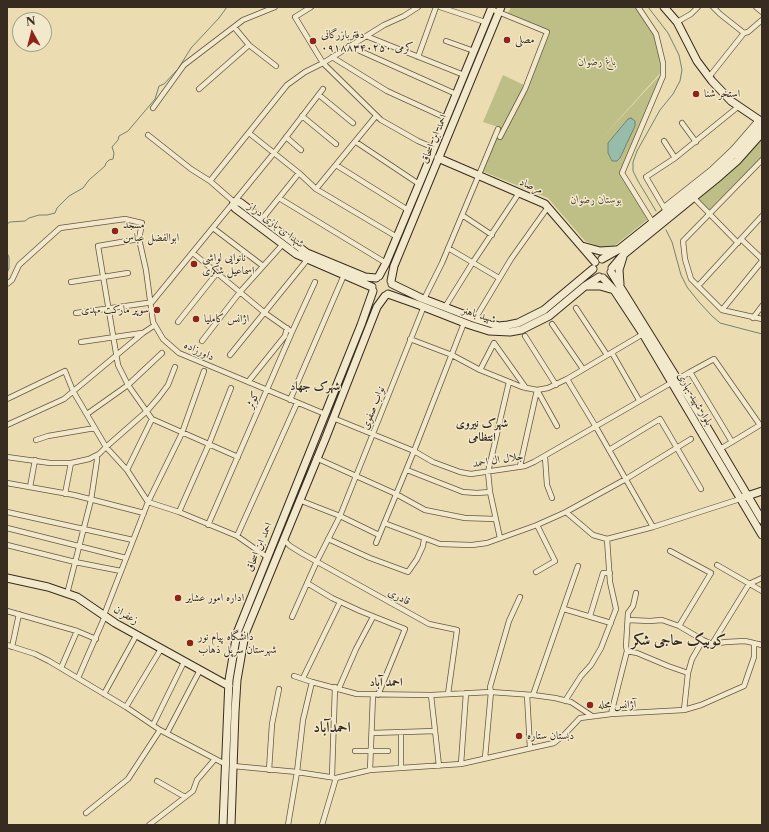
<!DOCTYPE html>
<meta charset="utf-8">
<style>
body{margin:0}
#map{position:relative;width:769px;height:832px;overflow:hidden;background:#ebdcb1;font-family:"Libre Caslon Text",serif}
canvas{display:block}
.frame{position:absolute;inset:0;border:8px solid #382c20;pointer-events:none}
.north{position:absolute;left:12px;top:12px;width:40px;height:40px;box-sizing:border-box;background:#f2e8cc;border:1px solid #a89d87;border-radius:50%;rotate:353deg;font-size:11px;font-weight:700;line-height:16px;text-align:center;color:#382c20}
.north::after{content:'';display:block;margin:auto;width:14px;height:18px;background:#8f2418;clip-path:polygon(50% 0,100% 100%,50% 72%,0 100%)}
</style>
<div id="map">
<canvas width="769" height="832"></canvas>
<div class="frame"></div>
<div class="north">N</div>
</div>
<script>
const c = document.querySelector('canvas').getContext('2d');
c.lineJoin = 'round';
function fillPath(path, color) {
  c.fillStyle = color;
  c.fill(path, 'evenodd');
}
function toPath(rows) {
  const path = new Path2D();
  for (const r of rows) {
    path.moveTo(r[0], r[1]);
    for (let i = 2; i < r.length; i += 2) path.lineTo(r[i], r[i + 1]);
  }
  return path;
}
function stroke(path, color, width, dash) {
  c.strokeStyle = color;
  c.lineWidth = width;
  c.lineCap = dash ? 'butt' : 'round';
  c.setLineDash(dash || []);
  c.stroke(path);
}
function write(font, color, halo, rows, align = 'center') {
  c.font = font + ' "Libre Caslon Text",Amiri,serif';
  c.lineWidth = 3;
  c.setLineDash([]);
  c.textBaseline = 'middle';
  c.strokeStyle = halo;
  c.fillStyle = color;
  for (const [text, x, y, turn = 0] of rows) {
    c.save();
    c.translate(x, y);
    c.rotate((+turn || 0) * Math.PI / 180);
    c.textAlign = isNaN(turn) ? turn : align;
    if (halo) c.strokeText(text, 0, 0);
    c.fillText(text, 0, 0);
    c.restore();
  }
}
fillPath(toPath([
 [511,7,636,7,656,34,663,70,600,140,661,74,620,173,643,206,648,219,613,247,600,247,585,241,548,198,482,171,501,128,483,122,503,75,528,87,550,32,508,13],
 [762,136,762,160,711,212,696,198]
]), '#bdbf87');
const water = toPath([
 [631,118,635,121,635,126,620,158,617,161,612,161,608,153,608,143,628,119,631,118]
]);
fillPath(water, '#98bcaa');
stroke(water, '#728273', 1);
stroke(toPath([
 [648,7,668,33,679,55,682,70,680,81,673,94,660,110,637,151,633,162,633,171,638,181,656,211],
 [7,224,10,222,25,221,29,218,39,215,47,215,55,213,57,208,69,196,83,188,89,180,105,166,106,163,109,160,113,159,114,153,112,147,118,140,119,136,128,131,155,99,159,86,164,84,178,69,191,48,219,18,227,7],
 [666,230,672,242,681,275,687,287,699,302,712,316,720,323,762,334],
 [7,253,9,257,9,268,7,273]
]), '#728273', 1);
const street = toPath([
 [311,7,295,17,323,63,381,120,418,141,434,148],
 [440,7,485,22],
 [638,7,656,34,663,63,663,76,622,173,653,223],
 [713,7,720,14,744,33],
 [756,7,762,12],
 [491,9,547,32,525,89,500,137],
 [677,22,691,14,698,7],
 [234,27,249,45,276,66],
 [366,36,464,75],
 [446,41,474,51],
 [349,46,456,94],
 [332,57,387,91,446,118],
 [418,57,436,7],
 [709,77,744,33,748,32,762,20],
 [199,89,249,45],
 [319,95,353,123],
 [153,108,184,65,243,20,275,7],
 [302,116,336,144],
 [682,123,696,142],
 [249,133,299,173,316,189,397,237],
 [148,135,191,169,210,181,234,202],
 [286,137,301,150],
 [664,141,675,158],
 [356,142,419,184],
 [762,160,683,241,685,259,691,279,722,310,762,319],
 [336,165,408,210],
 [210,181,287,85,305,72,323,63,384,25,404,16,418,7],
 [316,189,376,116],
 [279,198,386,263],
 [694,198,738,243],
 [664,207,712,169,733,149,759,119],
 [666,211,646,177,675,158,739,106],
 [462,215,492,235],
 [262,219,299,173],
 [213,228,263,266],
 [139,239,98,246,118,365,128,385,152,419,238,457],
 [741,239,762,259],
 [448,248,499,278],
 [193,253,265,313,292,332],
 [71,282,128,273],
 [7,284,12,280,19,265,60,228,125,219,142,223,139,239,146,270,153,322,163,339,179,353,325,414],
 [698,286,762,216],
 [424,299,442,263,498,129],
 [152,302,274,153,323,89],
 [445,307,473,262,519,193],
 [576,308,607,355],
 [722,310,762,261],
 [76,313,147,303],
 [753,318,762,306],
 [475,319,511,259,548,207],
 [178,322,217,273],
 [552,324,583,369],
 [525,336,556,385],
 [410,339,452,355,480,370,522,387,537,390,548,388,567,379,643,334],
 [202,341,240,292,283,244],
 [81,342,142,333],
 [612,353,639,400],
 [230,355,307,260],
 [480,370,494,343,526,388],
 [690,372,714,359,760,425,732,442],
 [567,379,596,427,653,527],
 [248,382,285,336,287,328],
 [537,390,557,426],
 [7,399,65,371,73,391,106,447,127,470,148,502,179,512,237,536,267,557],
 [290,400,344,275],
 [87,414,128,385,162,353],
 [333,418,414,451,433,462,460,472,471,474,525,466,534,462,690,372,732,442,720,449],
 [7,425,64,399,143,333,152,327],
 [36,440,48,436,95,428],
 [609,450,660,419,701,489],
 [7,457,50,463,71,463,89,459,99,454,106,447,147,411,159,397,168,385,175,367],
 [545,457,547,485,552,498],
 [316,458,396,494,425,510,465,518,496,519],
 [520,466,537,390],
 [127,470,152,419],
 [407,470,463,492,477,493,490,492],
 [7,483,74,495,144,513],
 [30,487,35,460],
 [65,494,71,463],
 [299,500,340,516,379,535],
 [7,512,133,540],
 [179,512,209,444,231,388],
 [566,512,593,535,607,539,653,527,740,499],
 [384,523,440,544,472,545,487,543,537,525,566,512,626,479,691,439],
 [208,525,292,332,315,282],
 [7,528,126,558],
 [237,536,297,403],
 [500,538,490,492,488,472,509,382],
 [283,539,290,546,303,554,429,624,457,630,448,694],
 [328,539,370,558,408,572,417,559,423,546,424,539],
 [376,543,414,451,464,323],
 [7,545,75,562,121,571],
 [670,551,711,573,679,626],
 [717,565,762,591],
 [536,572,555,561,537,525],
 [307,583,332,598,360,611,405,629,378,695],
 [67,594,91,500,97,460,97,455],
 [564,609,611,623],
 [7,611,77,631,96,639],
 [104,615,148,502,182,433,204,371],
 [590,616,603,573,610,573],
 [292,617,317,561,340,516,424,306],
 [628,620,650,621,662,620,679,626,703,640,712,644,726,642,745,641,762,645],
 [712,644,749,584,762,578],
 [7,645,35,654,49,661,126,707,160,730,225,764],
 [12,647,19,614],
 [627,651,637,653,668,666,688,673],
 [61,668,77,631],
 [294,676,312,682,357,694,431,695,491,692,533,695,555,698,571,702,592,716],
 [78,678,105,616],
 [303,678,340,602],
 [339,688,356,649,373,617],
 [104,694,137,634],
 [431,695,439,766],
 [527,695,530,748],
 [533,695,578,566],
 [565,701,581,676,591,665,601,648,616,609,610,582,607,539],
 [126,707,161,649],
 [684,710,688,673,692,659,703,640],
 [611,714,627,651,626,646,628,613,633,606,636,593],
 [153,725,184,662],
 [167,733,200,670],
 [372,733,435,731],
 [355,751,388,751],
 [485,758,491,692,490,687,509,621,520,597],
 [461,764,466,693],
 [233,766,297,772,336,778,370,770,461,764,536,747,554,743,564,735,580,718,611,714,684,710,701,705,744,686,754,657,754,643],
 [401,768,401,732],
 [269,770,272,724,279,689],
 [370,770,373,695],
 [332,776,335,687],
 [157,781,185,797],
 [86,813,128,779,160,730],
 [149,825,193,791,197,780,215,759],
 [288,825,297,772,303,720,312,682],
 [322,825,336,778]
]);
const secondary = toPath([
 [664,7,677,22,697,61,712,81,731,101,762,122],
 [438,158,545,204,595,262],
 [582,246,600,251,616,250],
 [602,259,618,250,716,172,743,145,762,123],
 [612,268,623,255,720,176,737,161,762,133],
 [611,272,701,417,762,520],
 [379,276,386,263,425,170,492,7],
 [603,278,614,290,643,334,762,535],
 [391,281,394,266,501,7],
 [392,284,421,298,476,319,499,326,508,325,518,323,544,310,593,269],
 [620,284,619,270,623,257],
 [585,286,600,286,614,290],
 [372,287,296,254,236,209,233,206,234,202,237,201,241,203,307,253,365,277,376,278],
 [388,294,419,305,470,325,489,331,510,332,521,330,549,316,585,286,599,277],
 [744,497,762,491],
 [7,578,48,587,77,597,115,623,229,686],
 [223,825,229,680,237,633,361,325,373,291],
 [231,825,235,712,237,680,245,634,326,437,377,307,385,296]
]);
stroke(street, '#655844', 6);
stroke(secondary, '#382c20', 9);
stroke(street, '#f2e8cc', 4.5);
stroke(secondary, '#f2e8cc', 7);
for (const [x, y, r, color] of [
 [507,40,4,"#8f2418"],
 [313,41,4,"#8f2418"],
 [696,94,4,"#8f2418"],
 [115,231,4,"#8f2418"],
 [194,264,4,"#8f2418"],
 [157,310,4,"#8f2418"],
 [196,319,4,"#8f2418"],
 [178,598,4,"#8f2418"],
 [190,643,4,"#8f2418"],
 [590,705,4,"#8f2418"],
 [519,736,4,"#8f2418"]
]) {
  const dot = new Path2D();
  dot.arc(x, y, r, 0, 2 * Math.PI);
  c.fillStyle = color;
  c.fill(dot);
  stroke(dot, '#f2e8cc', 1.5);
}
write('11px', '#382c20', '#f2e8cc', [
 ["دفتربازرگانی",321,35],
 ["کرمی ۰۹۱۸۸۳۴۰۲۵۰",321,48],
 ["مصلی",515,40],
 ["استخر شنا",704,94],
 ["مسجد",123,225],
 ["ابوالفضل عباس",123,238],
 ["نانوایی لواشی",202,258],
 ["اسماعیل شکری",202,271],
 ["سوپر مارکت مهدی",149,310,"right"],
 ["اژانس کاملیا",204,319],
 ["اداره امور عشایر",186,598],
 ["دانشگاه پیام نور",198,637],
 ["شهرستان سرپل ذهاب",198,650],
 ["آژانس محله",598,705],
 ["دبستان ستاره",527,736]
], 'left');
write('italic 11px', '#534935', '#f2e8cc', [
 ["باغ رضوان",597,62],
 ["بوستان رضوان",596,200]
]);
write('11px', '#382c20', '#f2e8cc', [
 ["احمد ابن اسحاق",434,139,-67],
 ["مرصاد",531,186,23],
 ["شهدا ی بازی دراز",276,225,37],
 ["شهید باهنر",479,315,17],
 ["داورزاده",199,351,25],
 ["بلوار شهید بهاری",695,399,60],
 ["کوثر",253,400,-67],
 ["نواب صفوی",373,408,-68],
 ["جلال ال احمد",498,460,-9],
 ["احمد ابن اسحاق",259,547,-67],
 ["قادری",399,597,28],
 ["زعفران",126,615,30]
]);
write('bold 12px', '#382c20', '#f2e8cc', [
 ["شهرک جهاد",315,387],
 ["شهرک نیروی",482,424],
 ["انتظامی",482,438],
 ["احمد آباد",386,683]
]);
write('bold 15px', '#382c20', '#f2e8cc', [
 ["کوبیک حاجی شکر",679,641],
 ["احمدآباد",332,728]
]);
</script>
